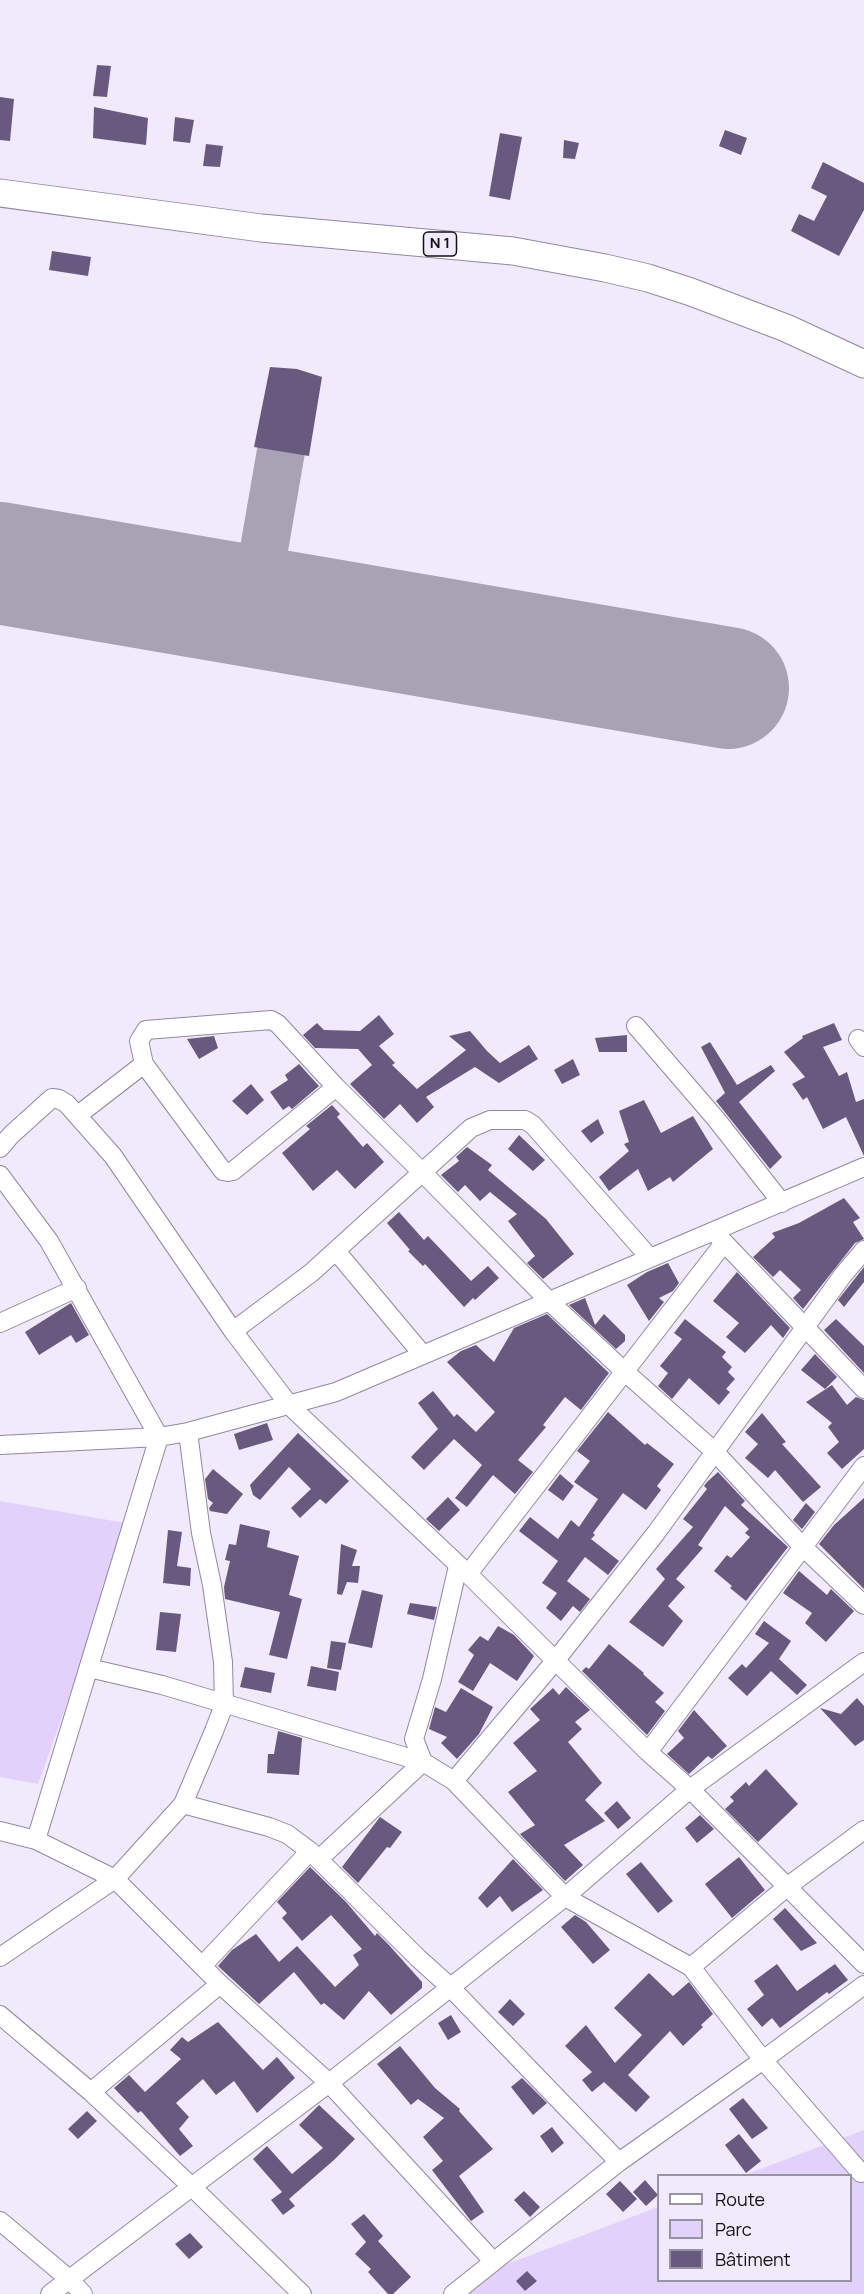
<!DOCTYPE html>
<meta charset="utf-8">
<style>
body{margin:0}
#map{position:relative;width:864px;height:2294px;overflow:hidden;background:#f1eafd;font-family:Manrope,sans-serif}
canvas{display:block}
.legend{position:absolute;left:657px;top:2174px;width:195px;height:108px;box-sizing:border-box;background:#f1eafd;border:2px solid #9893a1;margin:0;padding:8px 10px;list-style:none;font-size:18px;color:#131017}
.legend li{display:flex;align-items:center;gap:12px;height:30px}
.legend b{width:30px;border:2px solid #9893a1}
</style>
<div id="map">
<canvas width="864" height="2294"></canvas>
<ul class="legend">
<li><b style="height:8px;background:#fff"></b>Route</li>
<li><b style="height:16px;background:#e2d2fb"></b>Parc</li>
<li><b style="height:16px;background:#68597e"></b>Bâtiment</li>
</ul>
</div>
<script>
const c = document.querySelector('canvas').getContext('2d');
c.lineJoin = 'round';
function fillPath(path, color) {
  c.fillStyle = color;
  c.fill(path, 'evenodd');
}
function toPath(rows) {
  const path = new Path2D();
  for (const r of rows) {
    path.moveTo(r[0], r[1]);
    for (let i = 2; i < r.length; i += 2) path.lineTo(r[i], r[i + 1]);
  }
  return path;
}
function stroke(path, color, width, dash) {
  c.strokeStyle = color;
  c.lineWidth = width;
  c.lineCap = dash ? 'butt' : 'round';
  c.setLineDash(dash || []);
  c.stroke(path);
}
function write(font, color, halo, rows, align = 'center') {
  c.font = font + ' Manrope,sans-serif';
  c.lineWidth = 6;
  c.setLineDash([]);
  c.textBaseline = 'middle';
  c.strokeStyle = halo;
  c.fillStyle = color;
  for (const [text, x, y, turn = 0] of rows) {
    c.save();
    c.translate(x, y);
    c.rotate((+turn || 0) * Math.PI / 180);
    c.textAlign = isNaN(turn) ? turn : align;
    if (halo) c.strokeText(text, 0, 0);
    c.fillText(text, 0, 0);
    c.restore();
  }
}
fillPath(toPath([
 [0,1501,131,1524,38,1784,0,1777],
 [864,2130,864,2294,445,2294,449,2286,658,2207,658,2280,850,2280,850,2176,744,2175]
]), '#e2d2fb');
stroke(toPath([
 [254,607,281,451]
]), '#a8a2b2', 48);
stroke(toPath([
 [0,563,728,688]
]), '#a8a2b2', 122);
fillPath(toPath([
 [97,65,111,66,107,97,93,96],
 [0,97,14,99,10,141,0,140],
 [94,107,148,118,146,145,93,138],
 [175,117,194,120,190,143,173,141],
 [725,130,747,138,741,155,719,146],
 [500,133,522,137,510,200,489,196],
 [564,140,579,143,575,159,563,158],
 [206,144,223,146,220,167,203,166],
 [823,162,864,183,864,210,839,256,791,231,799,214,814,221,827,196,811,188],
 [52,251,91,257,88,276,49,270],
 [270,367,297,369,322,377,309,456,254,447],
 [379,1015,394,1034,379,1046,395,1063,392,1065,417,1089,466,1050,449,1036,470,1031,487,1051,500,1063,529,1045,538,1059,499,1083,475,1067,426,1097,434,1107,417,1123,400,1104,384,1119,350,1084,372,1065,358,1049,315,1048,303,1035,317,1023,324,1030,360,1031],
 [834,1023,842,1040,823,1047,839,1076,847,1072,856,1102,864,1099,864,1156,846,1117,823,1129,807,1097,803,1100,792,1084,805,1077,784,1052,803,1038,802,1036],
 [627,1035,627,1052,599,1052,595,1038],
 [214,1036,218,1048,199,1059,187,1039],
 [710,1042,737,1085,771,1065,775,1071,739,1102,782,1157,770,1169,716,1101,725,1093,701,1047],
 [573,1059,580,1075,562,1084,554,1070],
 [299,1064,319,1086,292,1109,289,1106,283,1110,270,1092,288,1080,285,1075],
 [251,1084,264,1100,247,1115,232,1101],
 [644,1100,661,1133,693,1116,713,1149,673,1182,670,1177,648,1191,638,1169,609,1191,599,1177,629,1151,624,1144,629,1142,619,1111],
 [332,1105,340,1114,337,1117,363,1147,367,1143,384,1162,355,1189,337,1170,313,1191,282,1153,310,1129,306,1126],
 [598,1119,604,1133,591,1143,581,1131],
 [519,1135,545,1160,533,1171,508,1149],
 [467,1147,492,1165,488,1170,546,1219,574,1254,543,1279,527,1263,535,1256,508,1221,517,1214,490,1192,480,1201,465,1185,458,1192,441,1175,459,1161,456,1157],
 [844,1198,860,1218,853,1222,864,1239,855,1243,803,1309,793,1298,801,1290,780,1270,773,1277,753,1257,775,1237,772,1233,799,1223],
 [399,1212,424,1240,428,1236,471,1281,488,1266,499,1278,475,1300,473,1298,464,1307,425,1264,423,1266,408,1251,410,1250,387,1223],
 [668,1263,679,1283,673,1291,659,1298,664,1302,649,1321,627,1285,647,1272],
 [864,1267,864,1282,844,1307,838,1300],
 [737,1272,790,1328,783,1338,771,1325,745,1353,726,1337,739,1323,713,1301],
 [585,1298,595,1325,604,1314,625,1335,625,1341,616,1349,569,1305],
 [71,1303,89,1335,76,1343,71,1335,39,1355,25,1332],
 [547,1314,609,1373,581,1410,565,1397,543,1425,546,1427,518,1460,533,1472,515,1494,493,1475,467,1507,455,1498,482,1465,454,1439,424,1470,411,1457,438,1429,418,1403,433,1391,454,1417,457,1414,476,1432,495,1412,447,1362,461,1351,476,1345,494,1362,514,1328],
 [685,1319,726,1352,722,1357,732,1367,728,1372,735,1379,726,1389,730,1392,719,1405,689,1378,672,1399,658,1386,668,1373,660,1366,682,1339,674,1333],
 [836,1319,864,1346,864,1373,824,1330],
 [815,1354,837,1377,825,1389,801,1370],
 [832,1385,847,1405,856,1397,864,1400,864,1449,842,1469,827,1453,839,1442,828,1427,832,1423,806,1402],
 [608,1412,645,1445,647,1443,674,1464,657,1486,661,1490,646,1510,623,1493,593,1533,595,1535,591,1539,619,1561,608,1575,585,1557,567,1581,590,1599,580,1612,573,1606,561,1621,546,1608,557,1593,542,1583,558,1561,519,1531,530,1517,558,1539,571,1520,579,1527,598,1499,574,1482,590,1461,577,1451],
 [762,1413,786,1442,782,1444,821,1487,803,1502,775,1470,768,1478,745,1458,758,1444,745,1432],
 [267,1423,273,1440,239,1450,234,1434],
 [298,1433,349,1481,326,1504,320,1499,300,1518,291,1508,311,1489,289,1467,260,1500,253,1495,250,1485],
 [213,1469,243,1494,227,1514,210,1511,209,1508,213,1503,208,1499,205,1479],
 [718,1472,745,1501,741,1505,788,1547,746,1601,730,1588,732,1586,714,1571,727,1555,731,1558,750,1537,745,1533,749,1529,725,1506,698,1545,703,1548,676,1579,685,1587,668,1606,683,1621,663,1647,629,1622,665,1579,656,1569,693,1527,683,1519,707,1489,704,1486,707,1482],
 [560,1474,574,1486,563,1501,548,1490],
 [448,1497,460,1510,439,1531,426,1519],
 [864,1498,864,1589,819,1544,834,1525],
 [806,1503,815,1512,802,1529,793,1520],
 [240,1524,270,1531,267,1547,299,1556,289,1595,302,1599,287,1659,269,1655,280,1612,225,1599,224,1587,230,1561,225,1560,229,1544,236,1545],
 [168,1530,182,1532,177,1566,191,1568,190,1586,163,1583],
 [341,1544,357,1550,352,1566,360,1566,358,1583,347,1582,342,1595,337,1594],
 [799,1571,827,1595,831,1589,854,1611,826,1642,805,1623,812,1613,783,1593],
 [362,1590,383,1595,372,1648,348,1643],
 [410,1603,437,1607,434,1620,407,1614],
 [160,1612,181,1614,176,1652,156,1650],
 [764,1621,791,1641,779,1659,807,1685,797,1695,771,1671,747,1696,728,1678,742,1664,746,1668,769,1643,755,1634],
 [498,1626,514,1635,534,1656,517,1681,490,1663,473,1691,458,1682,474,1655,468,1650,480,1636,488,1641],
 [331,1641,346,1643,341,1670,327,1668],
 [609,1644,644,1673,643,1674,664,1693,655,1702,665,1711,647,1735,582,1671,586,1667,589,1669],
 [311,1666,339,1672,336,1691,307,1686],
 [245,1667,275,1673,271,1693,240,1687],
 [566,1687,590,1710,575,1722,582,1729,568,1742,602,1783,585,1800,605,1821,564,1845,583,1865,565,1881,520,1834,535,1825,508,1792,537,1771,513,1743,540,1720,530,1709,553,1688,559,1695],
 [461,1688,493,1707,479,1734,457,1759,441,1743,447,1737,429,1729,435,1707,446,1712],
 [857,1698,864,1706,864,1740,855,1746,820,1708,841,1714],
 [694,1710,727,1746,712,1759,708,1756,689,1774,667,1754,684,1738,678,1731],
 [278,1731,302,1738,299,1775,267,1773,268,1754,274,1754],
 [766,1769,798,1804,758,1842,725,1809,734,1801,730,1797,746,1782,749,1786],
 [617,1801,631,1818,618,1829,604,1813],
 [700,1815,714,1829,697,1843,685,1828],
 [380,1817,402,1832,390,1848,387,1847,358,1883,342,1867],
 [739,1857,765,1890,732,1918,705,1884],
 [513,1859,543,1890,512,1912,500,1896,487,1908,478,1898],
 [641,1862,673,1901,658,1913,626,1874],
 [310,1867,346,1902,375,1936,377,1933,388,1944,422,1982,422,1988,391,2015,369,1991,344,2020,324,2003,321,2005,294,1972,259,2004,218,1966,232,1950,256,1934,279,1962,297,1946,335,1987,359,1965,353,1955,362,1949,331,1915,302,1941,282,1918,287,1913,277,1902],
 [785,1908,817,1943,801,1951,773,1919],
 [575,1915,586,1922,610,1950,593,1964,561,1927],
 [777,1964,797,1991,835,1964,848,1980,829,1994,827,1992,780,2028,772,2018,762,2027,747,2009,764,1995,754,1981],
 [649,1973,673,1996,689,1982,713,2014,701,2025,703,2027,683,2046,670,2031,628,2075,650,2097,636,2112,604,2082,592,2092,582,2080,592,2072,565,2046,586,2025,615,2063,642,2035,614,2008],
 [510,1999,525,2014,513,2026,498,2012],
 [451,2015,461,2032,448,2040,438,2023],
 [218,2022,263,2070,277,2057,295,2078,257,2113,234,2081,216,2095,203,2079,176,2103,189,2117,179,2129,193,2146,180,2156,141,2111,138,2113,114,2088,129,2075,145,2092,181,2059,170,2050,182,2037,188,2042],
 [400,2046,435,2088,460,2109,459,2111,493,2149,459,2176,484,2212,471,2221,432,2170,443,2161,423,2137,444,2118,418,2099,411,2105,377,2064],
 [522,2078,547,2103,533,2115,511,2087],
 [743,2098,768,2128,752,2139,729,2109],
 [319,2105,355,2139,334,2160,289,2199,295,2206,283,2215,271,2200,282,2192,253,2159,267,2146,292,2174,323,2148,299,2125],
 [87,2111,97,2121,78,2139,68,2129],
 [552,2127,564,2143,552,2153,540,2136],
 [739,2134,761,2161,746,2173,725,2145],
 [645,2180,658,2195,646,2206,633,2192],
 [620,2181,637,2199,623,2212,606,2194],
 [524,2191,540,2207,530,2217,514,2200],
 [364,2214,383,2236,378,2241,411,2277,393,2294,388,2294,368,2272,371,2269,355,2254,366,2242,351,2224],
 [190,2233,203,2247,189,2259,175,2244],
 [527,2271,537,2281,525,2291,516,2281]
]), '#68597e');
const minor = toPath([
 [636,1026,716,1119,782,1203],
 [858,1039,864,1047],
 [144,1064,223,1171,228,1172,233,1171,336,1087],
 [78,1115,144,1064,139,1041,146,1030,271,1020,278,1024,336,1087,423,1173,550,1302,624,1371,714,1451,803,1547,864,1605],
 [0,1148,11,1135,52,1098,59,1099,67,1104,113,1156,233,1331,290,1406,468,1574,648,1752,690,1789,864,1964],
 [0,1175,49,1241,159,1437,36,1840],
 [716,1234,864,1389],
 [336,1251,423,1355],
 [0,1323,77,1288],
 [233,1331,311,1273,471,1128,490,1120,525,1120,533,1125,650,1258],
 [0,1445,159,1437,188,1432,336,1392,864,1167],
 [468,1574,724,1243],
 [89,1668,162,1685,423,1762,454,1781,565,1897,691,1967,763,2060,861,2173],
 [648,1752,864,1466],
 [454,1781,555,1661,656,1533,843,1275,864,1250],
 [183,1804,269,1827,287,1834,310,1851,418,1958,449,1986,619,2162],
 [0,1831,36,1840,115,1879,220,1984,329,2083,493,2261],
 [319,1859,423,1762,414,1739,432,1679,458,1566],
 [0,1957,115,1879,183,1804,214,1731,224,1705,223,1662,212,1585,201,1533,188,1432],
 [203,1965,310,1851],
 [691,1967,788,1886,864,1830],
 [0,2015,91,2092,191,2186,302,2294],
 [91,2092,220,1984],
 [0,2221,69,2279,83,2294],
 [50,2294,329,2083,565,1897,690,1789,864,1662],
 [453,2294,619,2162,763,2060,864,1985]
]);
const highway = toPath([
 [0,193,261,228,513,251,605,268,648,278,691,292,786,328,864,364]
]);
stroke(minor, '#90889d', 20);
stroke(highway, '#90889d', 29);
stroke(minor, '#fff', 18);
stroke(highway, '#fff', 27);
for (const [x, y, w] of [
 [440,244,33]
]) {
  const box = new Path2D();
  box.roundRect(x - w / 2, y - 12, w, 24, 4.5);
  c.fillStyle = '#f1eafd';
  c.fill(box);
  stroke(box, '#131017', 1.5);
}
write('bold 15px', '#131017', null, [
 ["N 1",440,244]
]);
</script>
